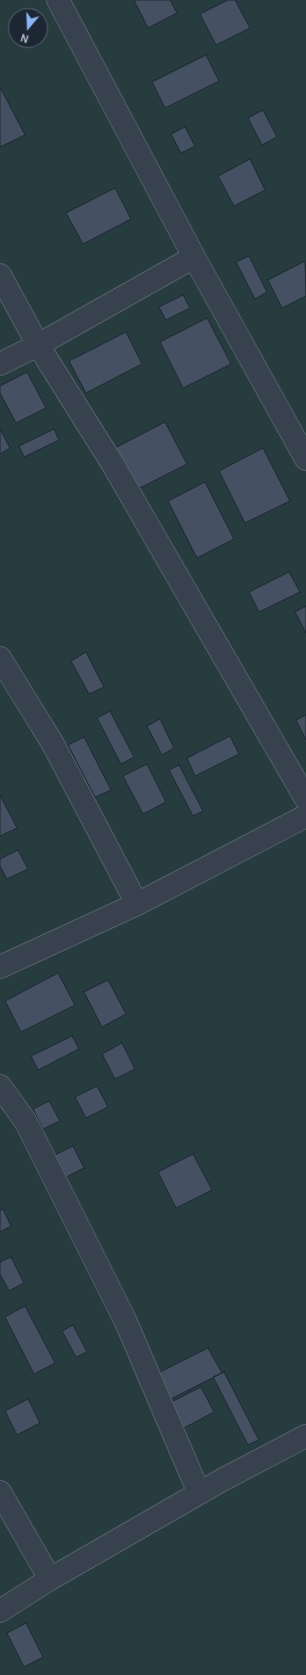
<!DOCTYPE html>
<style>
body{margin:0}
#map{position:relative;width:306px;height:1675px;overflow:hidden;background:#242f3e;font-family:Cabin,sans-serif}
canvas{display:block}
.north{position:absolute;left:8px;top:8px;width:40px;height:40px;box-sizing:border-box;background:#1d2633;border:1px solid #59626f;border-radius:50%;rotate:199deg;font-size:11px;font-weight:700;line-height:16px;text-align:center;color:#b4bcc9}
.north::after{content:'';display:block;margin:auto;width:14px;height:18px;background:#8ab4f8;clip-path:polygon(50% 0,100% 100%,50% 72%,0 100%)}
</style>
<div id="map">
<canvas width="306" height="1675"></canvas>
<div class="north">N</div>
</div>
<script>
const c = document.querySelector('canvas').getContext('2d');
c.lineJoin = 'round';
function fillPath(path, color) {
  c.fillStyle = color;
  c.fill(path, 'evenodd');
}
function toPath(rows) {
  const path = new Path2D();
  for (const r of rows) {
    path.moveTo(r[0], r[1]);
    for (let i = 2; i < r.length; i += 2) path.lineTo(r[i], r[i + 1]);
  }
  return path;
}
function stroke(path, color, width, dash) {
  c.strokeStyle = color;
  c.lineWidth = width;
  c.lineCap = dash ? 'butt' : 'round';
  c.setLineDash(dash || []);
  c.stroke(path);
}
fillPath(toPath([
 [0,0,306,0,306,1675,0,1675],
 [16,16,40,16,40,40,16,40]
]), '#263c3f');
const building = toPath([
 [134,0,170,0,177,13,148,28,134,0],
 [228,0,235,0,250,28,216,45,200,14,228,0],
 [206,55,219,81,165,108,152,82,206,55],
 [0,87,25,135,0,147,0,87],
 [263,110,277,137,262,145,248,118,263,110],
 [185,127,195,146,181,153,171,134,185,127],
 [250,159,265,190,234,206,218,176,250,159],
 [115,188,131,219,83,244,66,213,115,188],
 [249,256,267,292,255,299,236,262,249,256],
 [305,261,306,296,282,308,268,280,305,261],
 [183,295,190,308,166,320,159,307,183,295],
 [207,318,231,364,183,388,160,342,207,318],
 [126,332,142,364,86,393,69,361,126,332],
 [27,372,46,408,16,423,0,393,0,386,27,372],
 [165,422,187,464,136,490,115,448,165,422],
 [0,429,10,448,0,454,0,429],
 [54,429,59,440,24,457,19,446,54,429],
 [263,448,290,501,245,523,219,471,263,448],
 [205,482,234,539,197,558,168,501,205,482],
 [289,572,300,592,259,612,249,592,289,572],
 [306,606,306,633,295,612,306,606],
 [86,652,104,687,89,694,71,661,86,652],
 [110,711,134,757,121,764,97,718,110,711],
 [306,715,306,740,296,720,306,715],
 [160,719,174,748,162,755,147,726,160,719],
 [230,736,239,754,195,776,187,758,230,736],
 [84,737,111,790,95,797,68,745,84,737],
 [147,764,166,802,143,814,123,776,147,764],
 [179,765,203,811,193,816,169,770,179,765],
 [0,795,17,828,0,836,0,795],
 [18,850,28,869,7,879,0,866,0,859,18,850],
 [58,973,75,1005,21,1032,5,1001,58,973],
 [108,980,126,1014,102,1027,84,992,108,980],
 [72,1036,79,1049,38,1070,31,1056,72,1036],
 [122,1043,135,1069,115,1079,102,1054,122,1043],
 [97,1086,108,1107,86,1118,75,1097,97,1086],
 [49,1101,60,1121,43,1129,33,1109,49,1101],
 [73,1146,84,1168,62,1179,51,1157,73,1146],
 [193,1154,212,1190,176,1208,158,1172,193,1154],
 [3,1209,11,1226,0,1232,0,1211,3,1209],
 [11,1257,24,1283,9,1291,0,1274,0,1262,11,1257],
 [25,1306,55,1363,34,1374,5,1317,25,1306],
 [73,1325,87,1352,76,1357,62,1331,73,1325],
 [208,1348,222,1373,169,1400,156,1374,208,1348],
 [224,1372,259,1440,248,1445,213,1377,224,1372],
 [201,1387,214,1412,184,1428,171,1402,201,1387],
 [28,1399,40,1423,17,1435,5,1411,28,1399],
 [26,1623,43,1657,24,1667,7,1633,26,1623]
]);
fillPath(building, '#455162');
stroke(building, '#1f2835', 1);
const street = toPath([
 [58,0,194,257,306,459],
 [0,275,38,345,112,463,306,799],
 [0,364,38,345,194,257],
 [0,658,53,744,137,904],
 [0,967,137,904,306,816],
 [0,1086,26,1122,126,1322,199,1493],
 [0,1492,50,1579],
 [0,1611,50,1579,222,1480,306,1436]
]);
stroke(street, '#565f6c', 24);
stroke(street, '#38414e', 22);
</script>
